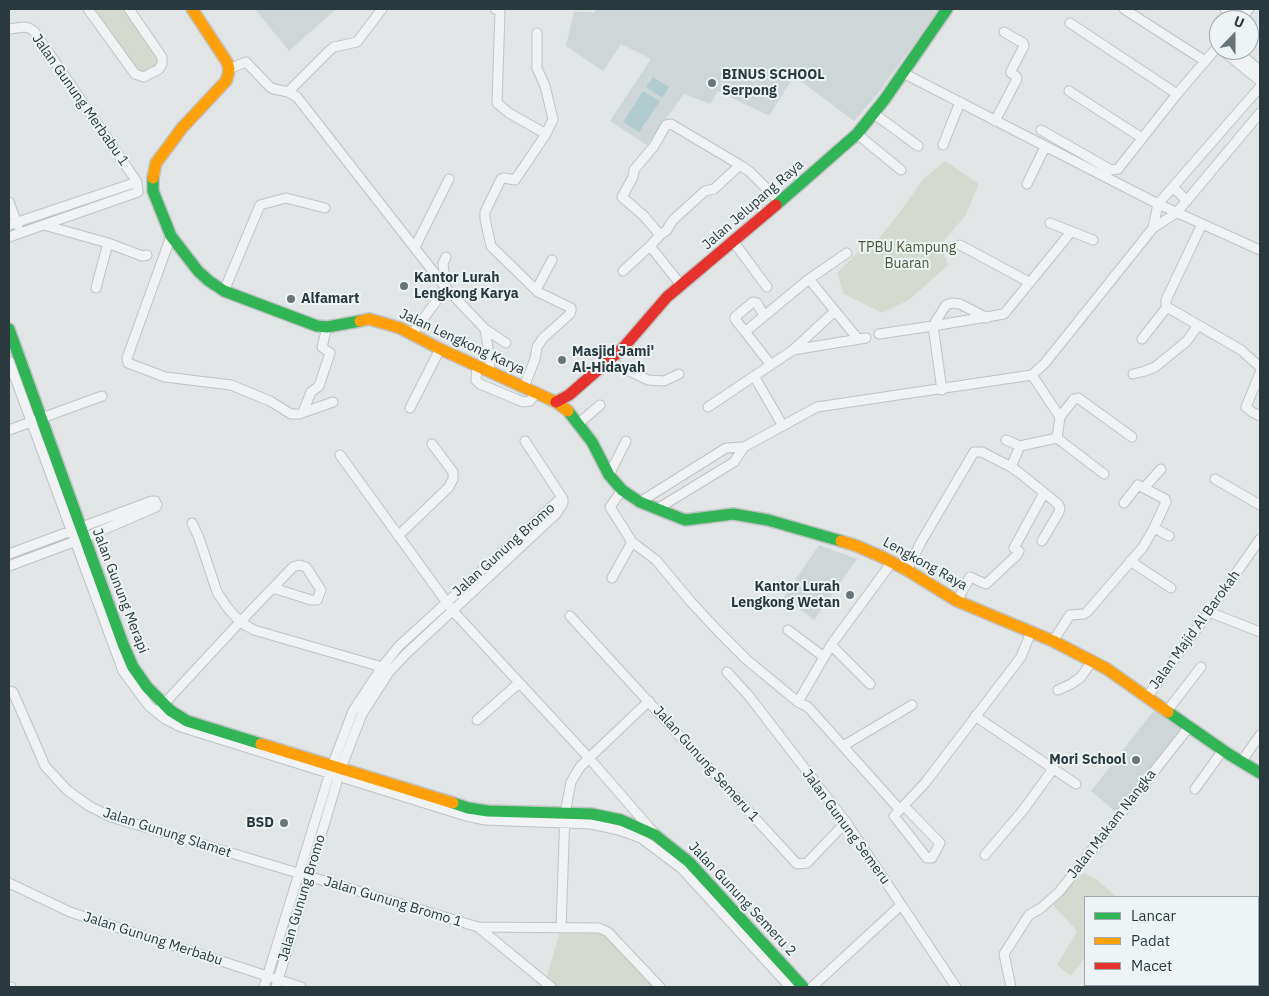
<!DOCTYPE html>
<style>
body{margin:0}
#map{position:relative;width:1269px;height:996px;overflow:hidden;background:#e1e5e5;font-family:"IBM Plex Sans",sans-serif}
canvas{display:block}
.frame{position:absolute;inset:0;border:10px solid #29393d;pointer-events:none}
.legend{position:absolute;left:1084px;top:896px;width:175px;height:90px;box-sizing:border-box;background:#eef4f5;border:1px solid #9fa9ab;margin:0;padding:6px 9px;list-style:none;font-size:15px;color:#29393d}
.legend li{display:flex;align-items:center;gap:10px;height:25px}
.legend b{width:25px;border:1px solid #9fa9ab}
.north{position:absolute;left:1209px;top:10px;width:50px;height:50px;box-sizing:border-box;background:#eef4f5;border:1px solid #9fa9ab;border-radius:50%;rotate:22deg;font-size:14px;font-weight:700;line-height:20px;text-align:center;color:#29393d}
.north::after{content:'';display:block;margin:auto;width:18px;height:22px;background:#697578;clip-path:polygon(50% 0,100% 100%,50% 72%,0 100%)}
</style>
<div id="map">
<canvas width="1269" height="996"></canvas>
<div class="frame"></div>
<ul class="legend">
<li><b style="height:6px;background:#30b455"></b>Lancar</li>
<li><b style="height:6px;background:#ff9f0a"></b>Padat</li>
<li><b style="height:6px;background:#e5322d"></b>Macet</li>
</ul>
<div class="north">U</div>
</div>
<script>
const c = document.querySelector('canvas').getContext('2d');
c.lineJoin = 'round';
function fillPath(path, color) {
  c.fillStyle = color;
  c.fill(path, 'evenodd');
}
function toPath(rows) {
  const path = new Path2D();
  for (const r of rows) {
    path.moveTo(r[0], r[1]);
    for (let i = 2; i < r.length; i += 2) path.lineTo(r[i], r[i + 1]);
  }
  return path;
}
function stroke(path, color, width, dash) {
  c.strokeStyle = color;
  c.lineWidth = width;
  c.lineCap = dash ? 'butt' : 'round';
  c.setLineDash(dash || []);
  c.stroke(path);
}
function write(font, color, halo, rows, align = 'center') {
  c.font = font + ' "IBM Plex Sans",sans-serif';
  c.lineWidth = 4;
  c.setLineDash([]);
  c.textBaseline = 'middle';
  c.strokeStyle = halo;
  c.fillStyle = color;
  for (const [text, x, y, turn = 0] of rows) {
    c.save();
    c.translate(x, y);
    c.rotate((+turn || 0) * Math.PI / 180);
    c.textAlign = isNaN(turn) ? turn : align;
    if (halo) c.strokeText(text, 0, 0);
    c.fillText(text, 0, 0);
    c.restore();
  }
}
fillPath(toPath([
 [255,9,336,9,289,51],
 [595,9,939,9,876,96,854,121,794,76,769,116,718,91,710,104,684,94,647,145,610,121,651,59,621,44,603,71,566,46,574,11,594,13],
 [819,545,857,559,814,620,784,597],
 [1155,709,1182,729,1116,812,1091,791]
]), '#cfd6d8');
fillPath(toPath([
 [82,9,134,9,166,55,162,69,152,78,139,78,120,60],
 [945,161,979,184,965,216,940,245,948,265,909,300,882,313,844,294,837,273,859,251,867,253,900,212,923,179],
 [1083,873,1096,879,1117,897,1085,897,1085,957,1071,976,1057,965,1077,931,1053,905],
 [561,928,599,928,660,987,551,987,545,983]
]), '#d5dad1');
fillPath(toPath([
 [653,77,669,87,662,98,646,87],
 [643,91,660,101,639,132,623,122],
 [1258,919,1260,920,1260,987,1156,987,1157,985,1258,985]
]), '#b1cccf');
const street = toPath([
 [88,9,135,74,144,77,159,69,162,64,162,57,129,9],
 [495,9,500,12,497,103,509,113,546,134,515,180,504,178,501,179,485,212,485,219,491,246,536,290],
 [1124,9,1205,61],
 [1225,9,1241,19],
 [1240,20,1249,9],
 [1070,23,1177,94],
 [9,29,24,27,29,28,34,31,137,182,138,192,9,237],
 [537,33,537,68,545,86,553,119,546,134],
 [1222,50,1260,81],
 [1236,50,1260,71],
 [229,69,246,62,270,87,274,89,288,92,297,97,446,288,485,329,506,343],
 [903,73,1158,204,1260,250],
 [1069,91,1142,138],
 [288,92,329,51,334,47,357,42,382,9],
 [873,113,918,146],
 [995,121,1017,79,1016,76,1011,73,1011,71,1024,46,1023,43,1004,32],
 [1041,130,1111,170,1118,169,1177,94,1219,45],
 [857,134,901,170],
 [943,145,960,102],
 [1027,184,1045,147],
 [1173,187,1187,201],
 [9,202,18,226],
 [1050,223,1093,240],
 [9,225,137,182],
 [44,225,108,243,142,256,147,255],
 [1153,228,1158,204,1260,87],
 [660,235,667,230,672,221,695,200,705,191,714,189,740,165],
 [171,236,127,358,128,363,165,377,231,385,270,401,291,414,299,414,333,402],
 [733,241,767,287],
 [960,245,1029,282],
 [415,247,449,179],
 [623,271,650,246],
 [809,279,858,339],
 [681,285,650,246,660,235,644,216,622,197,633,177,634,170,654,146,666,125,671,124,740,165,750,172,780,202],
 [96,288,108,243],
 [224,291,260,205,286,198,325,208],
 [1167,307,1241,350,1260,367],
 [764,316,757,303,753,302,735,317,735,319,771,365],
 [485,329,490,360,489,371],
 [746,331,809,279,847,253],
 [412,334,446,288,443,263,446,257],
 [879,334,933,326,946,305,952,303,960,304,987,318],
 [1142,339,1167,307,1166,305,1166,300,1202,224],
 [793,350,835,311],
 [9,361,113,644,123,671,149,706,165,719,181,727,466,816,485,820,591,824,619,830,641,838,681,868,790,987],
 [609,361,648,380,664,381,679,374],
 [477,365,476,380,480,384,523,402,530,401,536,393],
 [1260,373,1246,407,1252,412,1260,416],
 [1133,374,1145,371,1155,367,1187,341,1198,325],
 [1032,375,1060,417],
 [754,376,783,426],
 [524,387,535,359,537,347,543,338,570,314,571,310,571,308,538,292,536,290,552,260],
 [942,390,933,326,1004,314,1071,232],
 [708,407,793,350,866,338],
 [410,408,440,349],
 [303,412,311,392,319,386,330,353,322,347,327,327],
 [578,424,600,405],
 [9,430,102,396],
 [1057,438,1060,417,1074,399,1078,398,1132,437],
 [1006,440,1020,446,1057,438,1104,474],
 [525,441,563,499],
 [1020,446,1011,467,1021,474,1058,504,1060,508,1059,512,1042,541],
 [340,455,453,611,589,758,654,833],
 [609,475,626,441],
 [1215,479,1260,505],
 [1144,488,1161,469],
 [622,490,610,507,632,542,656,560,691,602,718,631,747,660,798,702,808,707,900,810],
 [640,502,726,448,744,447,817,407,1032,375,1045,363,1153,228,1176,213,1183,205,1260,113],
 [657,509,734,462,744,447],
 [192,523,199,538,217,592,227,607,240,622,254,630,382,667,385,669],
 [1154,528,1169,536],
 [398,536,449,487,453,479,453,472,432,444],
 [9,554,152,501,155,501,157,505,156,507,84,538,9,566],
 [1130,561,1171,588],
 [907,570,921,542,974,452,982,452,1011,467],
 [612,578,632,542],
 [957,601,970,577,986,584,1017,555,1019,551,1014,548,1044,493],
 [1209,612,1260,632],
 [570,616,797,864,807,863,846,822],
 [788,630,824,657],
 [1053,641,1070,615,1084,614,1087,612,1143,547,1154,528,1166,502,1165,499,1138,485,1124,503],
 [831,645,870,684],
 [727,672,749,696,846,822,956,987],
 [1058,690,1071,684,1081,677,1092,661],
 [9,691,13,692,45,766,67,790,89,806,111,817,478,927,599,928,608,932,660,987],
 [1147,697,1209,612,1260,539],
 [798,702,831,645,892,562],
 [160,708,240,622,293,567,299,565,306,567,321,590,317,600,311,600,273,588],
 [1167,711,1201,667],
 [975,716,1076,784],
 [477,720,519,683],
 [843,746,912,705],
 [1241,762,1260,735],
 [1195,789,1223,750],
 [904,806,940,843,932,858,927,858,894,816,925,783,1021,657,1031,632],
 [985,855,1024,809,1053,769],
 [9,883,70,912,301,987],
 [478,927,551,987],
 [561,928,565,813,571,782,580,767,589,758,649,701],
 [9,987,11,987],
 [264,987,332,766,353,711,382,667,399,646,560,499,563,499],
 [276,987,341,768,362,714,389,672,406,654,556,514,563,503,563,499],
 [812,987,901,905],
 [1011,987,1004,954,1029,915,1041,908,1059,892,1189,727]
]);
const fast = toPath([
 [153,178,153,191,171,236,198,271,209,281,224,291,317,326,327,327,360,321],
 [776,205,857,134,885,99,947,9],
 [9,329,123,644,133,667,147,687,171,711,187,721,261,744],
 [568,411,592,442,609,475,622,490,640,502,685,520,733,514,768,520,841,541],
 [1168,712,1227,753,1260,773],
 [453,803,468,808,488,811,592,814,621,820,655,835,689,862,803,987]
]);
const slow = toPath([
 [153,178,156,163,182,128,226,81,228,75,229,69,227,62,192,9],
 [360,321,369,319,400,328,440,349,556,402,568,411],
 [841,541,857,546,882,557,907,570,957,601,1053,641,1107,669,1168,712],
 [261,744,453,803]
]);
const jam = toPath([
 [556,402,569,395,623,348,667,297,776,205]
]);
stroke(street, '#bfc3c3', 11);
stroke(fast, '#bfc3c3', 14);
stroke(slow, '#bfc3c3', 14);
stroke(jam, '#bfc3c3', 14);
stroke(street, '#f0f2f3', 9);
stroke(fast, '#30b455', 11);
stroke(slow, '#ff9f0a', 11);
stroke(jam, '#e5322d', 11);
for (const [x, y, r, color] of [
 [712,83,5,"#697578"],
 [404,286,5,"#697578"],
 [291,299,5,"#697578"],
 [562,360,5,"#697578"],
 [850,595,5,"#697578"],
 [1136,760,5,"#697578"],
 [284,823,5,"#697578"]
]) {
  const dot = new Path2D();
  dot.arc(x, y, r, 0, 2 * Math.PI);
  c.fillStyle = color;
  c.fill(dot);
  stroke(dot, '#eef4f5', 2);
}
write('bold 14px', '#29393d', '#eef4f5', [
 ["BINUS SCHOOL",722,75],
 ["Serpong",722,91],
 ["Kantor Lurah",414,278],
 ["Lengkong Karya",414,294],
 ["Alfamart",301,299],
 ["Masjid Jami'",572,352],
 ["Al-Hidayah",572,368],
 ["Kantor Lurah",840,587,"right"],
 ["Lengkong Wetan",840,603,"right"],
 ["Mori School",1126,760,"right"],
 ["BSD",274,823,"right"]
], 'left');
write('14px', '#29393d', '#eef4f5', [
 ["Jalan Gunung Merbabu 1",80,100,55],
 ["Jalan Jelupang Raya",753,205,-41],
 ["Jalan Lengkong Karya",462,342,25],
 ["Jalan Gunung Bromo",504,550,-42],
 ["Lengkong Raya",925,564,29],
 ["Jalan Gunung Merapi",120,591,69],
 ["Jalan Majid Al Barokah",1195,630,-54],
 ["Jalan Gunung Semeru 1",706,764,48],
 ["Jalan Makam Nangka",1112,824,-52],
 ["Jalan Gunung Semeru",846,827,54],
 ["Jalan Gunung Slamet",167,833,18],
 ["Jalan Gunung Bromo",302,898,-73],
 ["Jalan Gunung Semeru 2",742,899,47],
 ["Jalan Gunung Bromo 1",393,902,17],
 ["Jalan Gunung Merbabu",153,939,18]
]);
write('14px', '#4b5837', '#eef4f5', [
 ["TPBU Kampung",907,248],
 ["Buaran",907,264]
]);
</script>
